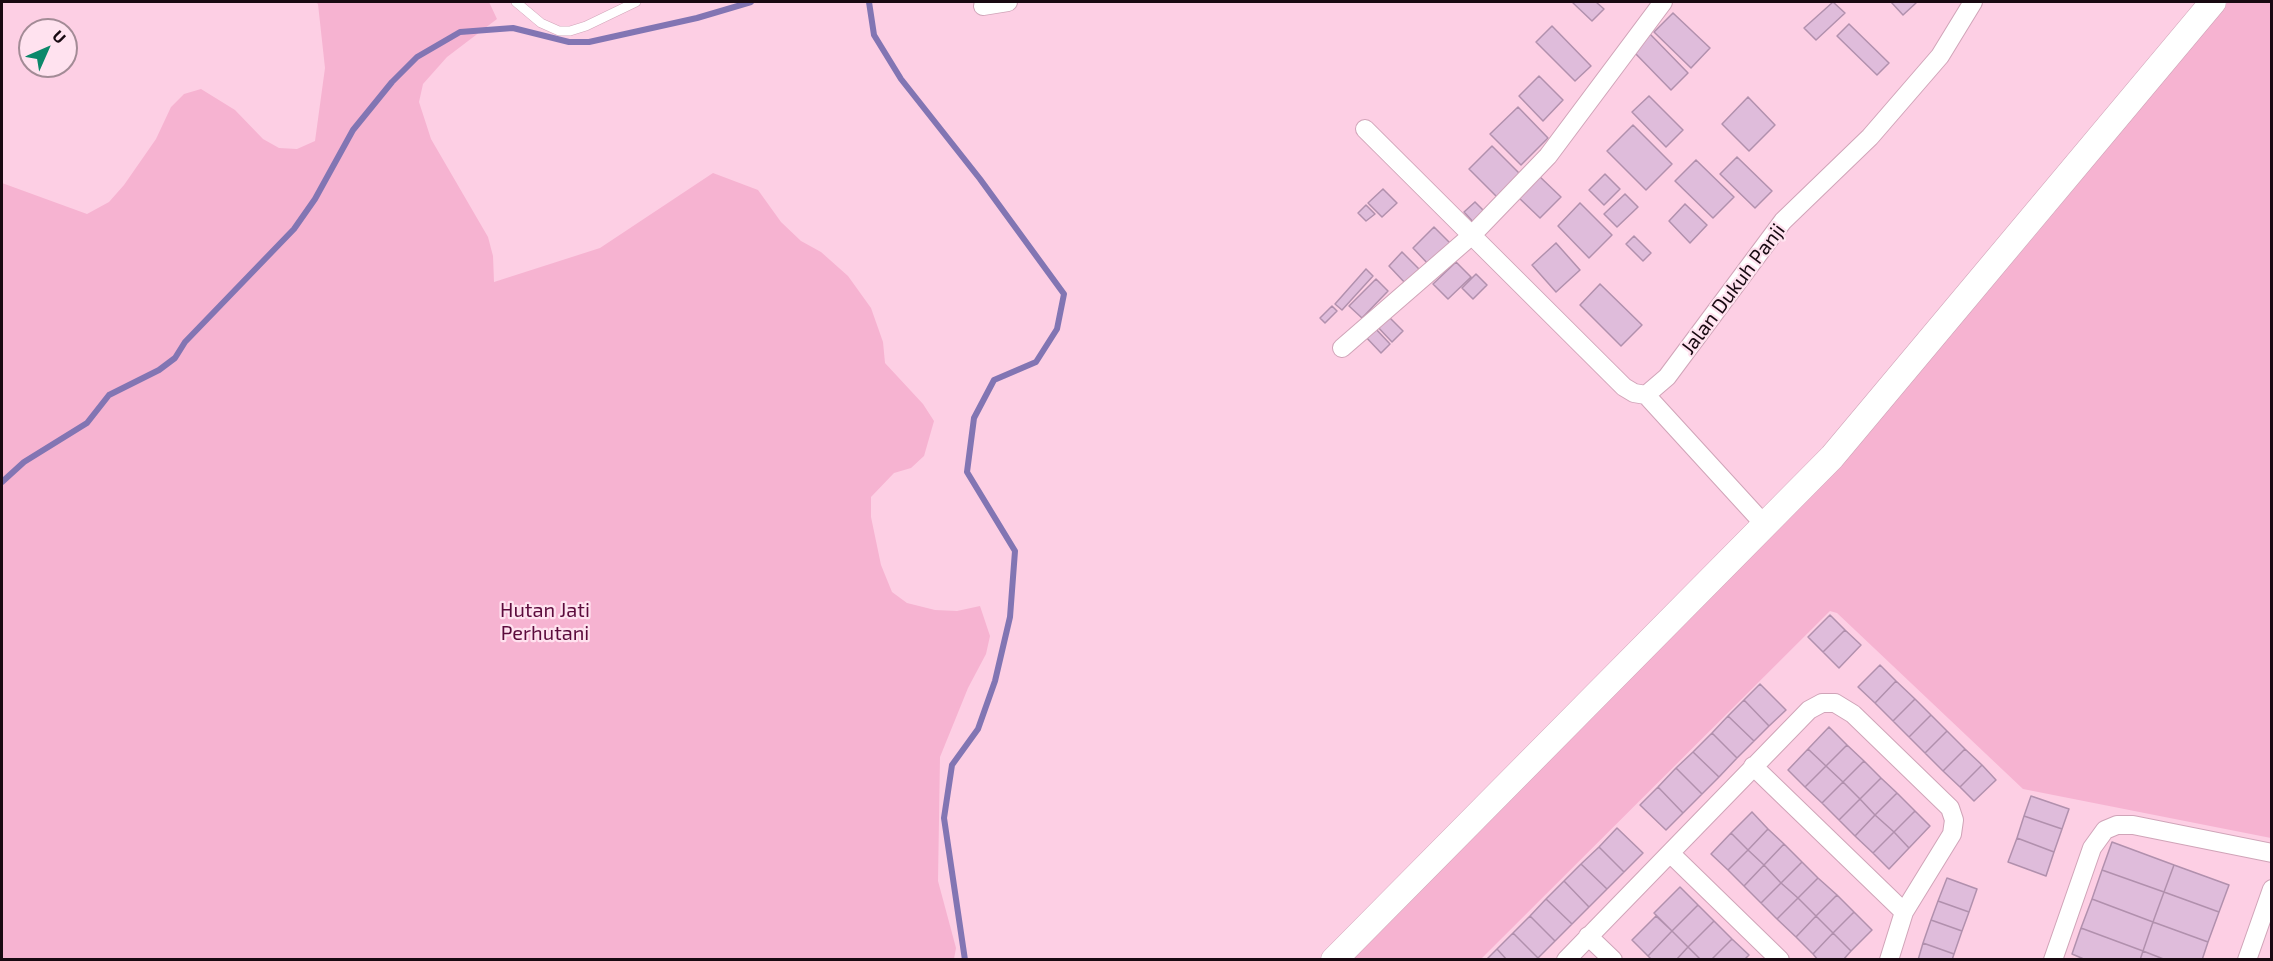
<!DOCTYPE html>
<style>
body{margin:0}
#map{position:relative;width:2273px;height:961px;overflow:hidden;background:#fdcfe4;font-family:"Exo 2",sans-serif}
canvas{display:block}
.frame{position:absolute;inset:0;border:3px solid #180911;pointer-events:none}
.north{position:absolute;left:18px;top:18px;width:60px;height:60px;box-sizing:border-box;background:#ffe2ef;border:2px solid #a38b96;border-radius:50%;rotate:45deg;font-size:16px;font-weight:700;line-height:24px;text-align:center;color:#180911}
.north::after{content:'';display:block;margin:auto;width:21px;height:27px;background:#0b886a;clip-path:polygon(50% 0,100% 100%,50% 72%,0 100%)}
</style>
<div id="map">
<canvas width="2273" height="961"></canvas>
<div class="frame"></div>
<div class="north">U</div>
</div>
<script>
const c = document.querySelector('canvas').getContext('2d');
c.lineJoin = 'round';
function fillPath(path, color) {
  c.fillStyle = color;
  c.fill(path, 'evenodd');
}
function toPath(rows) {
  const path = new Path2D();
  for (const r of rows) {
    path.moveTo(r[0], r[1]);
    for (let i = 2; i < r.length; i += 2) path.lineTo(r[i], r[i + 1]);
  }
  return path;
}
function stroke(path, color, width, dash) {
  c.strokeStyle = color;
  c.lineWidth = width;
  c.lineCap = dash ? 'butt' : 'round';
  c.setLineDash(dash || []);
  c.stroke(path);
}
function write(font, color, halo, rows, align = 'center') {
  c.font = font + ' "Exo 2",sans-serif';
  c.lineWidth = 4.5;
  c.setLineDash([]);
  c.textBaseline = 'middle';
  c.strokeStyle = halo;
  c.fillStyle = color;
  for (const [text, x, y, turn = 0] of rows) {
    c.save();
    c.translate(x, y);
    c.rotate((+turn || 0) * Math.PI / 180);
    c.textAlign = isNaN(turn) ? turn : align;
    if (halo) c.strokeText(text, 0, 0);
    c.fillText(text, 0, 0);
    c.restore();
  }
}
fillPath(toPath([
 [315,2,489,2,497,19,447,57,423,84,419,102,431,139,488,237,493,256,494,282,600,248,713,173,758,190,781,222,801,241,821,252,848,276,871,308,883,342,885,363,923,404,934,421,924,456,911,468,894,473,871,497,871,517,881,565,892,592,907,603,935,610,957,611,980,606,990,636,986,654,968,688,940,757,938,881,956,948,954,959,2,959,2,183,87,214,109,202,124,185,156,139,171,107,184,94,201,89,235,110,263,139,279,148,297,149,315,141,325,68,318,4],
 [2228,2,2271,2,2271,838,2023,789,1837,613,1830,611,1481,959,1351,960,1840,465,2038,232]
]), '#f6b3d1');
stroke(toPath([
 [869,2,874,35,901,79,980,179,1064,294,1057,329,1036,362,994,380,974,418,967,472,1015,551,1010,617,995,681,978,729,952,765,944,818,965,960],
 [2,482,24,462,87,423,109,395,159,370,175,358,185,342,294,229,315,199,353,130,392,82,417,57,460,32,513,28,569,42,589,42,697,18,751,2]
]), '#8275b3', 6);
const building = toPath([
 [1572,2,1596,2,1604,9,1592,21,1572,2],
 [1833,2,1845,13,1816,40,1804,28,1833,2],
 [1891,2,1915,2,1916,3,1903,15,1891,2],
 [1673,13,1710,48,1691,68,1654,32,1673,13],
 [1849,24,1889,63,1877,75,1837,36,1849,24],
 [1552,26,1591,66,1575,81,1536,42,1552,26],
 [1650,34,1688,73,1671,90,1633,51,1650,34],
 [1539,76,1563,100,1543,121,1519,96,1539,76],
 [1649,96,1683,130,1666,147,1632,112,1649,96],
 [1748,97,1775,125,1749,151,1722,124,1748,97],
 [1518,107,1548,138,1521,165,1490,134,1518,107],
 [1633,125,1672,164,1646,190,1607,151,1633,125],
 [1492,146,1521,175,1498,198,1469,169,1492,146],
 [1737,157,1772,191,1755,208,1720,174,1737,157],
 [1696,160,1734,197,1713,218,1675,181,1696,160],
 [1605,174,1620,189,1604,205,1589,190,1605,174],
 [1538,175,1561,197,1540,218,1517,196,1538,175],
 [1383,189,1397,203,1382,217,1368,203,1383,189],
 [1625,194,1638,207,1617,227,1604,214,1625,194],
 [1475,202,1487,214,1476,225,1464,212,1475,202],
 [1580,203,1612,235,1589,258,1558,226,1580,203],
 [1685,204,1707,225,1690,243,1669,221,1685,204],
 [1366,205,1375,214,1366,221,1358,213,1366,205],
 [1434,227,1453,246,1431,267,1413,248,1434,227],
 [1634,236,1651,253,1643,261,1626,244,1634,236],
 [1556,243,1580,270,1556,292,1532,265,1556,243],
 [1402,252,1421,271,1407,285,1389,266,1402,252],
 [1456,262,1471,277,1448,299,1433,284,1456,262],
 [1366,269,1373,276,1342,310,1335,304,1366,269],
 [1476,274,1487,285,1473,299,1462,288,1476,274],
 [1376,279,1388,291,1362,318,1349,306,1376,279],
 [1600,284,1642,325,1621,346,1580,305,1600,284],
 [1332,306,1337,311,1325,323,1320,318,1332,306],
 [1386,314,1403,331,1392,342,1375,324,1386,314],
 [1373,326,1390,344,1381,353,1364,335,1373,326],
 [1830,615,1845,630,1823,652,1808,637,1830,615],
 [1845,630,1861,645,1839,668,1823,652,1845,630],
 [1880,665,1896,681,1875,703,1858,687,1880,665],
 [1896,681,1915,699,1893,721,1875,703,1896,681],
 [1760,684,1786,710,1769,726,1744,700,1760,684],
 [1915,699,1931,715,1909,737,1893,721,1915,699],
 [1744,700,1769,726,1754,741,1728,716,1744,700],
 [1931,715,1947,731,1925,753,1909,737,1931,715],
 [1728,716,1754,741,1737,758,1712,733,1728,716],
 [1829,727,1847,745,1826,766,1808,749,1829,727],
 [1947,731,1965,749,1943,771,1925,753,1947,731],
 [1712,733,1737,758,1719,777,1693,752,1712,733],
 [1847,745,1864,761,1843,782,1826,766,1847,745],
 [1808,749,1826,766,1805,787,1788,770,1808,749],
 [1965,749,1982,765,1960,787,1943,771,1965,749],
 [1693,752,1719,777,1702,794,1676,768,1693,752],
 [1864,761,1881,778,1860,799,1843,782,1864,761],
 [1982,765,1996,780,1974,801,1960,787,1982,765],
 [1826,766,1843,782,1822,803,1805,787,1826,766],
 [1676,768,1702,794,1683,813,1658,787,1676,768],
 [1881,778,1897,793,1875,815,1860,799,1881,778],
 [1843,782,1860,799,1839,820,1822,803,1843,782],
 [1658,787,1683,813,1666,830,1640,805,1658,787],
 [1897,793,1915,811,1894,832,1875,815,1897,793],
 [2031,796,2069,809,2062,829,2024,816,2031,796],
 [1860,799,1875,815,1855,836,1839,820,1860,799],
 [1915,811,1930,826,1909,848,1894,832,1915,811],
 [1752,812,1768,829,1748,850,1731,833,1752,812],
 [1875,815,1894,832,1873,853,1855,836,1875,815],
 [2024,816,2062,829,2054,852,2017,838,2024,816],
 [1617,828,1643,853,1624,872,1599,847,1617,828],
 [1768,829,1784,844,1764,865,1748,850,1768,829],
 [1894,832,1909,848,1889,869,1873,853,1894,832],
 [1731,833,1748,850,1728,870,1711,854,1731,833],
 [2017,838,2054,852,2046,876,2008,862,2017,838],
 [2112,842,2174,865,2164,892,2102,870,2112,842],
 [1784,844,1802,862,1781,883,1764,865,1784,844],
 [1599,847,1624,872,1607,889,1581,864,1599,847],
 [1748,850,1764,865,1744,886,1728,870,1748,850],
 [1802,862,1818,878,1798,898,1781,883,1802,862],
 [1581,864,1607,889,1589,907,1564,881,1581,864],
 [1764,865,1781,883,1761,903,1744,886,1764,865],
 [2174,865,2229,885,2219,912,2164,892,2174,865],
 [2102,870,2164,892,2153,922,2092,899,2102,870],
 [1818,878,1837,895,1816,916,1798,898,1818,878],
 [1947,878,1977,889,1969,912,1938,901,1947,878],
 [1564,881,1589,907,1572,924,1546,899,1564,881],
 [1781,883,1798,898,1777,919,1761,903,1781,883],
 [1680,887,1698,905,1672,931,1654,913,1680,887],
 [2164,892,2219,912,2208,942,2153,922,2164,892],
 [1837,895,1854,912,1833,933,1816,916,1837,895],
 [1798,898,1816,916,1796,937,1777,919,1798,898],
 [1546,899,1572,924,1555,941,1530,916,1546,899],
 [2092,899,2153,922,2143,951,2081,928,2092,899],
 [1938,901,1969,912,1962,931,1931,920,1938,901],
 [1698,905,1714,921,1688,947,1672,931,1698,905],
 [1854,912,1872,930,1851,951,1833,933,1854,912],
 [1530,916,1555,941,1538,958,1513,933,1530,916],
 [1656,916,1672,931,1648,956,1632,940,1656,916],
 [1816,916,1833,933,1813,954,1796,937,1816,916],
 [1931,920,1962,931,1954,954,1923,943,1931,920],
 [1714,921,1732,939,1711,960,1701,960,1688,947,1714,921],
 [2153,922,2208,942,2202,960,2166,960,2143,951,2153,922],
 [2081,928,2143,951,2140,960,2086,960,2072,954,2081,928],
 [1672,931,1688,947,1676,960,1652,960,1648,956,1672,931],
 [1513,933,1538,958,1537,960,1507,960,1497,949,1513,933],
 [1833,933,1851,951,1843,960,1818,960,1813,954,1833,933],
 [1732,939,1749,955,1744,960,1711,960,1732,939],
 [1923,943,1954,954,1952,960,1918,960,1923,943],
 [1688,947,1701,960,1676,960,1688,947],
 [1497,949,1507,960,1486,960,1497,949],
 [2143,951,2166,960,2140,960,2143,951]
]);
fillPath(building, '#dfbcdb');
stroke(building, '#b190ad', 1.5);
const service = toPath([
 [516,2,541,23,559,31,570,31,586,26,636,2]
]);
const minor = toPath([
 [983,6,1008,2],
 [1365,129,1624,387,1634,393,1646,395,1667,377,1783,221,1870,137,1940,56,1973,2],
 [1342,348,1471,236,1548,156,1663,2],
 [1646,395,1763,523],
 [1753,766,1904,912],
 [1670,853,1780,960],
 [1588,936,1613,960],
 [1566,960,1809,710,1822,703,1835,703,1853,714,1950,808,1954,820,1952,834,1904,912,1889,960],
 [2053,960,2092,848,2105,830,2117,825,2133,825,2272,853],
 [2247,960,2272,889]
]);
const secondary = toPath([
 [1334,960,1832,457,2213,2]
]);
stroke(service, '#d0a4b8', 10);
stroke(minor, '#d0a4b8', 20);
stroke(secondary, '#d0a4b8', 27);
stroke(service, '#fff', 9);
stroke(minor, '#fff', 18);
stroke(secondary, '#fff', 26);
write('20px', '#180911', '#ffe2ef', [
 ["Jalan Dukuh Panji",1733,289,-53]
]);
write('20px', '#5c0b3c', '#ffe2ef', [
 ["Hutan Jati",545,610],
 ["Perhutani",545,633]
]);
</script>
